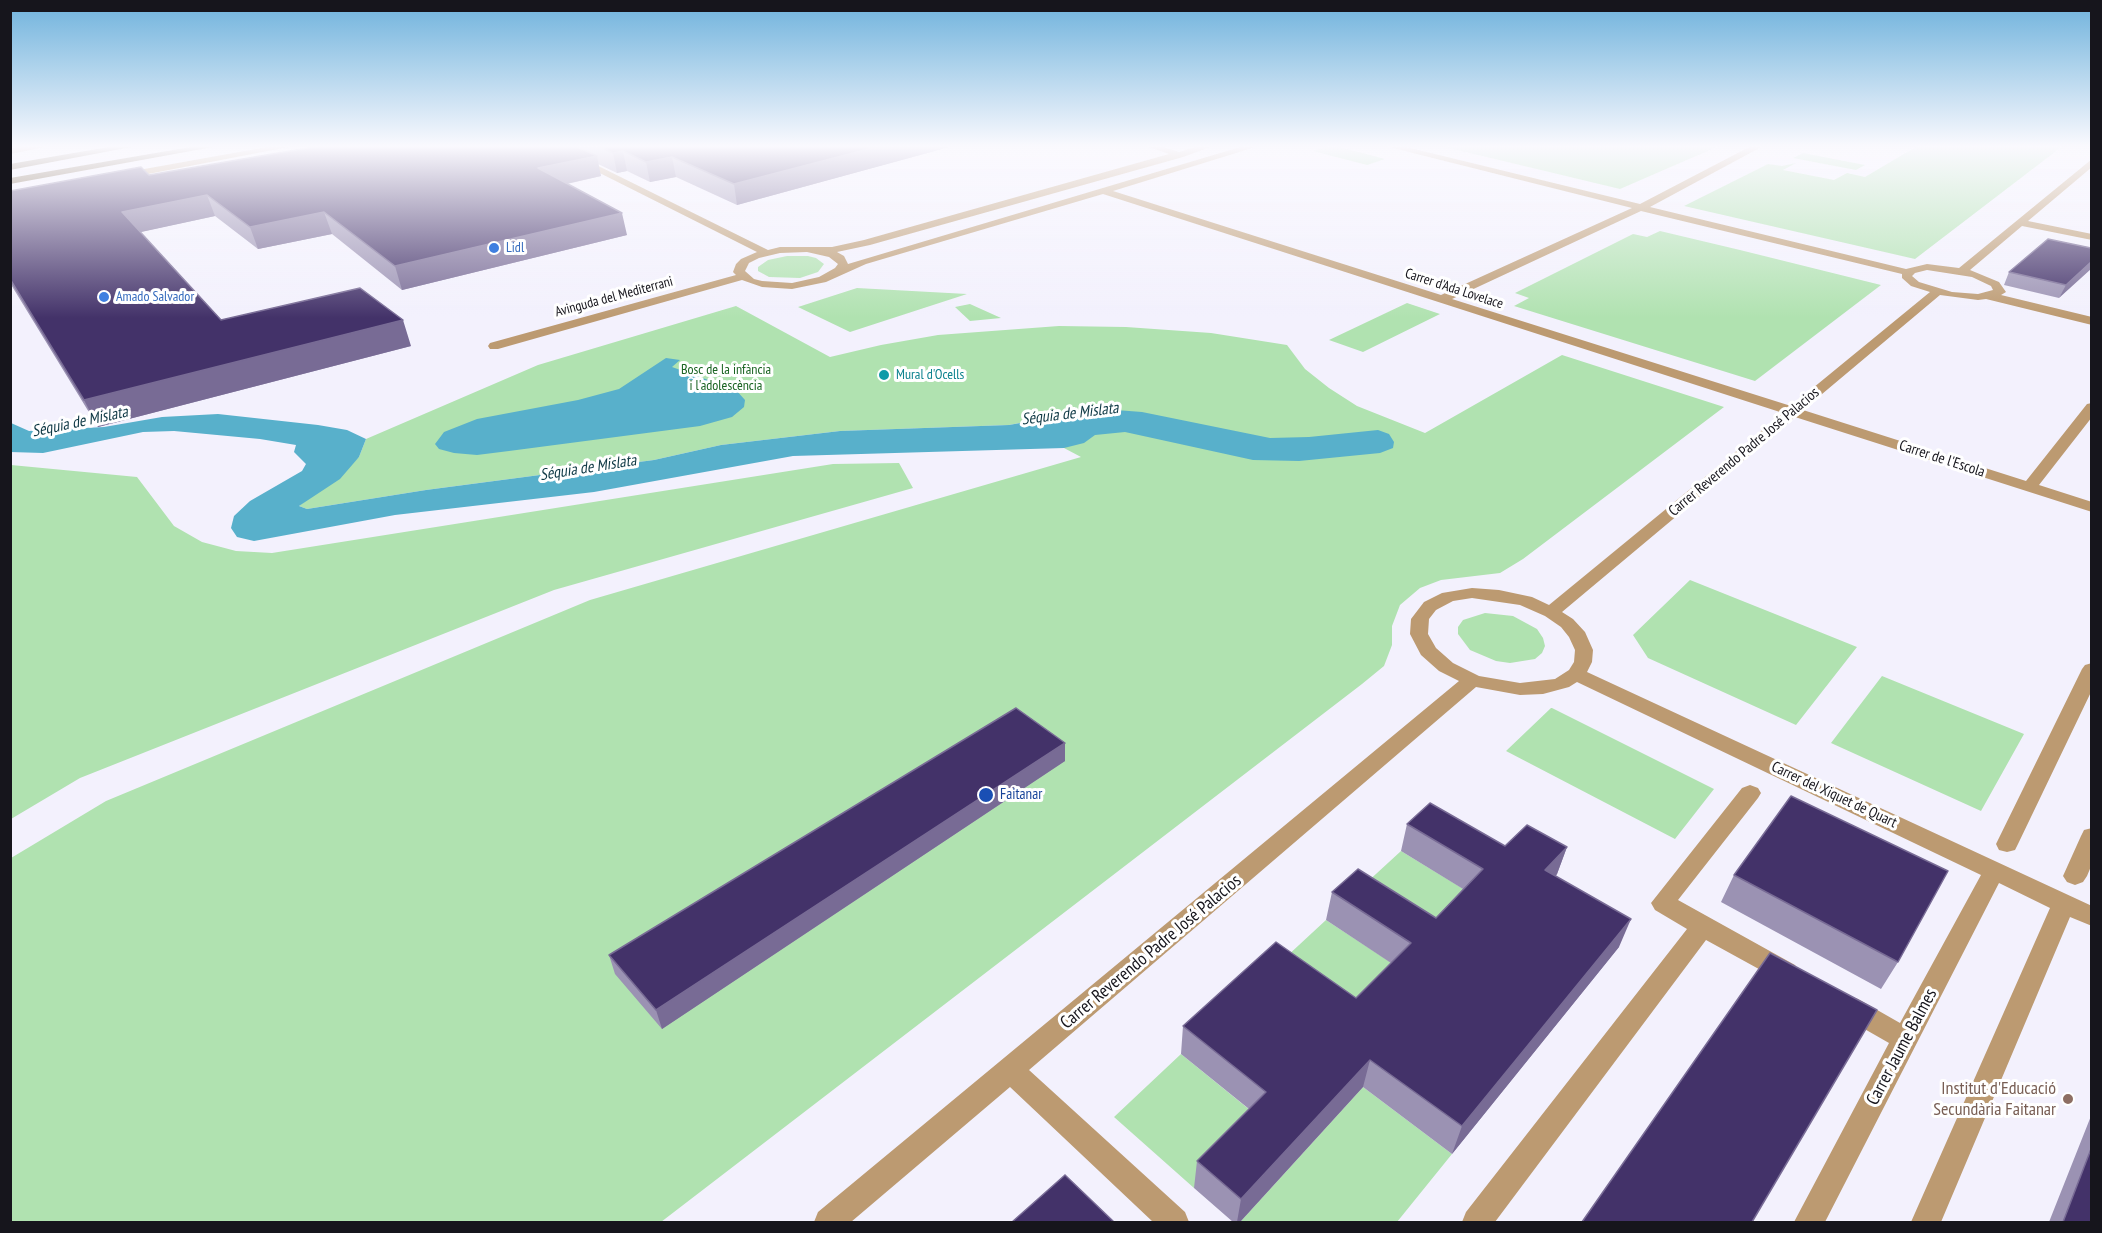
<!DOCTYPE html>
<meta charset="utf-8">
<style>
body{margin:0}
#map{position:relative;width:2102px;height:1233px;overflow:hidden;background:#f3f1fd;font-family:"PT Sans Narrow",sans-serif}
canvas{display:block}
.frame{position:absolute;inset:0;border:12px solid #16151c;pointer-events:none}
</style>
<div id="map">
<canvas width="2102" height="1233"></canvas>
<div class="frame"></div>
</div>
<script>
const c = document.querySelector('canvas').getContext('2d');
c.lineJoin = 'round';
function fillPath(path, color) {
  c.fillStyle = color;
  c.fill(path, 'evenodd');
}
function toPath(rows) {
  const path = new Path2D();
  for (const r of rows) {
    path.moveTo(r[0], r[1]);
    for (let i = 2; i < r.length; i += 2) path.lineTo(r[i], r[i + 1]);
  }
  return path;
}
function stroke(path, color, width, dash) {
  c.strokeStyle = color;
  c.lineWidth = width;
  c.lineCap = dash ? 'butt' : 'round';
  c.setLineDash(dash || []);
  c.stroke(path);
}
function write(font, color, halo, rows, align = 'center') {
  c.font = font + ' "PT Sans Narrow",sans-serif';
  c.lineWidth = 6;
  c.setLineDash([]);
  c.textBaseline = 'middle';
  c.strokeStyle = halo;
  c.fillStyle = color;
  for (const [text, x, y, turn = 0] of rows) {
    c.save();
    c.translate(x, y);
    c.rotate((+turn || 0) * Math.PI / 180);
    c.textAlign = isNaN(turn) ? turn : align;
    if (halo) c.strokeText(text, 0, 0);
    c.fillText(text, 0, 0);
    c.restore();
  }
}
fillPath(toPath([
 [1332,145,1385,159,1367,165,1313,151],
 [1449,145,1717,145,1719,146,1620,189,1445,147],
 [1919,145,2064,145,1915,259,1684,206,1768,164,1782,166,1796,163,1783,170,1834,180,1847,173,1865,177],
 [1803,153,1865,165,1856,170,1793,158],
 [1660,231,1740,250,1881,285,1755,381,1514,306,1529,298,1515,293,1633,234,1647,237],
 [787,256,808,256,816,258,824,264,818,272,800,278,769,277,758,271,758,267,768,260],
 [857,288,967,294,850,332,798,307],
 [1407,303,1440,314,1363,352,1329,340],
 [970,304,1001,318,970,321,955,307],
 [736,306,830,357,881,345,938,335,1059,326,1126,327,1211,333,1287,345,1305,369,1329,388,1357,406,1425,433,1562,355,1724,407,1523,559,1500,573,1441,580,1420,588,1400,605,1392,626,1392,645,1384,666,1362,684,661,1222,11,1222,11,858,106,801,590,600,1081,457,1064,448,1036,418,1036,420,1009,425,840,431,721,445,654,460,426,490,307,509,299,506,359,457,366,439,538,365],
 [899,463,913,488,554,590,80,778,11,819,11,465,137,477,174,526,202,542,236,551,272,553,833,464],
 [1690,580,1785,618,1857,647,1796,725,1648,658,1633,635],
 [1485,613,1513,616,1537,629,1543,638,1545,646,1542,653,1535,659,1510,663,1496,661,1470,650,1458,634,1458,627,1463,620],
 [1882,676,2024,734,1981,811,1831,743],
 [1551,708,1552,708,1714,789,1675,839,1506,751],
 [1401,851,1475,896,1428,945,1352,896],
 [1326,920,1404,971,1350,1026,1272,970],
 [1181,1054,1261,1119,1194,1188,1114,1117],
 [1363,1087,1452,1154,1397,1222,1240,1222]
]), '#b0e2b0');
fillPath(toPath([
 [666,358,680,360,672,367,736,390,745,400,744,407,732,417,700,426,509,451,477,455,454,453,439,449,435,444,444,432,477,419,578,400,619,389],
 [1116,410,1142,412,1270,438,1309,437,1378,430,1389,434,1394,442,1393,448,1380,453,1299,461,1253,460,1125,432,1095,435,1084,443,1064,448,793,456,594,492,395,515,254,541,237,537,231,528,234,516,250,501,302,471,306,464,294,452,296,445,260,439,174,431,143,432,43,453,10,452,11,423,29,431,104,427,162,417,218,414,318,425,347,430,366,439,359,457,340,479,299,506,307,509,426,490,654,460,721,445,840,431,1009,425,1070,414]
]), '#58b0cb');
fillPath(toPath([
 [30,145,56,145,10,154,10,148,30,145],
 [278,145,299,145,122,179,117,176,122,173,278,145],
 [544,145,556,145,768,250,780,247,832,247,864,240,1169,154,1143,145,1158,145,1179,152,1201,145,1216,145,1183,157,870,245,837,252,844,256,848,264,1247,145,1262,145,1113,191,1441,295,1632,208,1381,145,1398,145,1640,204,1753,145,1765,145,1650,207,1906,269,1927,264,1959,268,2092,159,2092,167,2028,221,2092,234,2092,240,2022,226,1970,270,1999,282,2006,292,2001,295,2092,317,2092,325,1986,299,1978,300,1940,295,1803,410,2026,481,2087,404,2092,403,2092,417,2039,485,2092,502,2092,512,1795,417,1562,612,1573,619,1585,632,1593,650,1592,662,1587,672,2092,906,2092,926,2070,917,1941,1222,1911,1222,2050,908,1999,883,1825,1222,1794,1222,1889,1043,1840,1015,1836,1007,1840,999,1849,996,1858,999,1900,1023,1981,875,1577,682,1569,687,1543,694,1520,695,1476,687,1029,1070,1185,1212,1189,1222,1153,1222,1010,1087,851,1222,814,1222,818,1212,1459,681,1439,671,1421,655,1410,634,1411,619,1424,602,1442,593,1472,588,1499,590,1532,597,1549,605,1783,413,1103,194,866,264,826,282,792,289,762,287,742,280,498,349,490,349,488,346,490,343,736,275,733,272,736,264,741,259,757,252,544,145],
 [1641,211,1902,274,1902,278,1911,286,1930,292,1791,406,1452,299,1641,211],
 [807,252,829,257,838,264,835,268,819,277,792,283,762,281,754,279,745,271,749,263,759,258,780,253,807,252],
 [1927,270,1972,277,1991,286,1993,290,1978,294,1952,292,1919,282,1912,276,1915,273,1927,270],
 [1472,598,1520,605,1545,616,1561,627,1569,637,1575,650,1574,662,1569,670,1555,679,1520,683,1479,676,1453,663,1436,648,1428,634,1429,619,1436,610,1453,601,1472,598],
 [2092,663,2092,690,2018,844,2015,850,2007,852,1999,850,1996,844,2082,669,2085,665,2092,663],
 [1750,785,1758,788,1761,793,1758,798,1678,900,1795,965,1799,972,1795,979,1786,982,1777,979,1706,940,1495,1222,1462,1222,1466,1212,1687,929,1655,910,1651,903,1742,788,1750,785],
 [2092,828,2092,864,2087,876,2083,882,2075,885,2067,882,2063,876,2081,836,2084,830,2092,828]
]), '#bc9a71');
fillPath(toPath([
 [120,145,142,145,10,170,10,164,120,145],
 [202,145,224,145,10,184,10,178,202,145]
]), '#5c411f');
fillPath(toPath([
 [319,146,953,146,737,205,676,177,650,182,627,171,617,173,598,164,601,176,567,184,627,235,402,290,332,234,258,249,215,216,140,232,221,320,411,346,98,427,10,283,10,191,149,175],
 [2091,248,2059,298,2004,285,2009,272],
 [1065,743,1065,761,662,1029,615,974,609,955],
 [1407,824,1505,846,1567,847,1557,874,1556,876,1619,947,1452,1154,1363,1087,1240,1222,1233,1222,1194,1188,1197,1161,1249,1109,1181,1054,1183,1026,1356,998,1391,963,1326,920,1332,892,1436,918,1463,889,1401,851],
 [1734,875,1898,962,1881,989,1721,902],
 [2091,1116,2091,1222,2049,1222]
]), '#9b92b3');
fillPath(toPath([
 [880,146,953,146,737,205,734,184],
 [623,151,627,171,617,173,613,153],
 [597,156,601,176,543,189,538,168],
 [672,157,676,177,650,182,646,162],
 [207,195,215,216,132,234,122,212],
 [324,212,332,234,258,249,250,227],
 [622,213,627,235,402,290,395,266],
 [2091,262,2091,269,2059,298,2066,285],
 [403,320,411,346,98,427,84,400],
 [1065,743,1065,761,662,1029,656,1010],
 [1567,847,1557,874,1536,897,1545,870],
 [1631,919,1619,947,1452,1154,1462,1126],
 [1370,1060,1363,1087,1240,1222,1237,1222,1241,1199]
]), '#786b95');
const building = toPath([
 [319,146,575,146,597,156,538,168,622,213,395,266,324,212,250,227,207,195,122,212,221,320,360,288,403,320,84,400,10,279,10,191,141,167,149,175,319,146],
 [598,146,880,146,734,184,672,157,646,162,623,151,613,153,598,146],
 [2048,239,2091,248,2091,262,2066,285,2009,272,2048,239],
 [1016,708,1065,743,656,1010,609,955,1016,708],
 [1791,796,1948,871,1898,962,1734,875,1791,796],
 [1430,803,1505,846,1527,825,1567,847,1545,870,1631,919,1462,1126,1370,1060,1241,1199,1197,1161,1266,1092,1183,1026,1276,942,1356,998,1411,943,1332,892,1358,869,1436,918,1483,869,1407,824,1430,803],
 [1770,953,1877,1010,1752,1222,1582,1222,1770,953],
 [2091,1149,2091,1222,2063,1222,2091,1149],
 [1065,1175,1114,1222,1012,1222,1065,1175]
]);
fillPath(building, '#433269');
stroke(building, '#786b95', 1.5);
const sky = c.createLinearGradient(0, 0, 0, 318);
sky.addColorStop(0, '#6eb2dc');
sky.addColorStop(0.46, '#faf9fe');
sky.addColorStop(1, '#faf9fe00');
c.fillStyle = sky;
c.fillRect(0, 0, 2102, 318);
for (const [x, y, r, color] of [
 [494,248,6,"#3f7fe0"],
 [104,297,6,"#3f7fe0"],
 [884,375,6,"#0f9aa8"],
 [986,795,8,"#1a4fb4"],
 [2068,1099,6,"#8d6e63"]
]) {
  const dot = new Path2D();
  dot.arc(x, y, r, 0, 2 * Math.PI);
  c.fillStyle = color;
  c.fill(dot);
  stroke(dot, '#fff', 2);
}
write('14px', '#366cbe', '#fff', [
 ["Lidl",506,248],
 ["Amado Salvador",116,297]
], 'left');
write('14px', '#16151c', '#fff', [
 ["Carrer d'Ada Lovelace",1454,289,18],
 ["Avinguda del Mediterrani",614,297,-15]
]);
write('14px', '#1a6422', '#fff', [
 ["Bosc de la infància",726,370],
 ["i l'adolescència",726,386]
]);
write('14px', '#0d838f', '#fff', [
 ["Mural d'Ocells",896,375]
], 'left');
write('15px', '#16151c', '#fff', [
 ["Carrer Reverendo Padre José Palacios",1744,452,-40],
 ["Carrer de l'Escola",1942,459,18],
 ["Carrer del Xiquet de Quart",1834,795,25]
]);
write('15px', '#164399', '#fff', [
 ["Faitanar",1000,795]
], 'left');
write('italic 16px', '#0e3844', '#fff', [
 ["Séquia de Mislata",1070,414,-7],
 ["Séquia de Mislata",80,422,-12],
 ["Séquia de Mislata",588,468,-9]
]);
write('18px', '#16151c', '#fff', [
 ["Carrer Reverendo Padre José Palacios",1151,952,-40],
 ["Carrer Jaume Balmes",1902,1047,-62]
]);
write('18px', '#785e54', '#fff', [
 ["Institut d'Educació",2056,1089],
 ["Secundària Faitanar",2056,1110]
], 'right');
</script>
